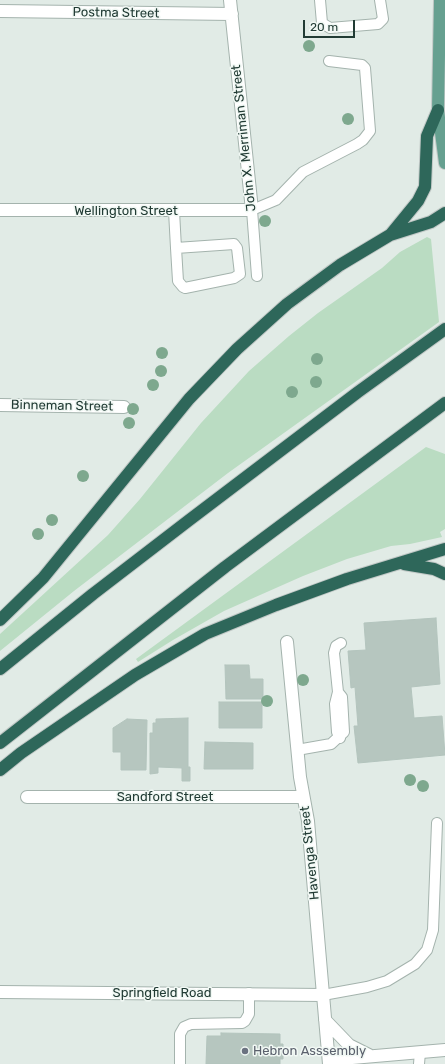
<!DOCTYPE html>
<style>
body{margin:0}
#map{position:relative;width:445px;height:1064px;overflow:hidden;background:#e1ebe6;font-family:Rubik,sans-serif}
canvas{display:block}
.scale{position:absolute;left:303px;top:20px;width:52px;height:18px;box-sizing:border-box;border:2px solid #213b34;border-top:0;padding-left:5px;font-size:12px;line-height:14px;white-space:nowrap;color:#213b34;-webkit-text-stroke:3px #f1f8f4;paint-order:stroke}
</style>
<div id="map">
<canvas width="445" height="1064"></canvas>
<div class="scale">20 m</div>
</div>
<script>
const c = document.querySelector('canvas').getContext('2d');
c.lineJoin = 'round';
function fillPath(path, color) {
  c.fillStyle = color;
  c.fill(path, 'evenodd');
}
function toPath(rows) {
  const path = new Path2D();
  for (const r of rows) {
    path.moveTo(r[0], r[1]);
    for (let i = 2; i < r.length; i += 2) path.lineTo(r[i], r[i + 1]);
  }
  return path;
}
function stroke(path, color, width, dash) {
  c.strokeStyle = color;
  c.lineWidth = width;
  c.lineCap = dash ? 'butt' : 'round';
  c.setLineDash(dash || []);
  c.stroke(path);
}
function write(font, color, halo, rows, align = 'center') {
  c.font = font + ' Rubik,sans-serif';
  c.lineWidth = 3;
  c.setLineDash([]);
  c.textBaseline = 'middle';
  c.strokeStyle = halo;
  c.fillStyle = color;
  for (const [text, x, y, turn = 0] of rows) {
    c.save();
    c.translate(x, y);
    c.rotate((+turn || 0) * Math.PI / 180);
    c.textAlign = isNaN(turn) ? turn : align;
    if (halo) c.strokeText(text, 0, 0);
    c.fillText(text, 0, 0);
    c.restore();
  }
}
fillPath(toPath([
 [427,237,431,239,439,322,228,473,74,591,0,651,0,634,108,535,140,499,201,423,249,371,289,336,318,313,382,268,400,252],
 [426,447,445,454,445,529,440,532,442,537,410,544,391,546,347,559,303,576,224,611,173,640,138,662,136,659]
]), '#badcc2');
const building = toPath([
 [436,618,440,684,411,687,414,718,442,716,445,755,358,763,354,726,358,726,355,687,351,688,348,651,366,650,364,623,436,618],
 [225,665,249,665,250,679,263,679,263,699,226,699,225,665],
 [219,702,262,702,262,728,219,728,219,702],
 [188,718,188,767,190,767,190,781,182,781,182,768,158,767,158,773,150,774,150,733,153,733,153,723,156,723,156,719,188,718],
 [127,719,147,720,146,770,121,770,121,752,113,752,113,728,127,719],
 [205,742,253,743,253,769,204,769,205,742],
 [221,1033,280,1034,280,1044,283,1044,283,1059,280,1059,280,1064,206,1064,207,1036,221,1036,221,1033]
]);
fillPath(building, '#b6c6bf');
stroke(building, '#b3c4bd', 1);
const service = toPath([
 [320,0,322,23,330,28,378,24,383,19,380,0],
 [174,211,176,248,178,281,183,287,185,288,234,278,240,274,237,248,234,244,176,248],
 [257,276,252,210,276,200,303,172,357,144,363,140,370,131,365,68,362,65,329,61],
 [338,692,335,704,337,732,340,738],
 [297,750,331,744,344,732,342,697,338,692,334,653,336,646,341,643],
 [323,995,367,987,387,981,415,964,427,950,433,930,437,823],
 [180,1064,180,1034,184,1027,191,1024,242,1023,245,1021,249,1014,249,993],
 [419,1064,420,1052]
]);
const minor = toPath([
 [0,11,232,14],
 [0,210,252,210,230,0],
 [0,405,124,407],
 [287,642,300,777,308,821,329,1064],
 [27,797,303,797],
 [0,992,323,995],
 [325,1020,349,1045,369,1055],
 [329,1060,445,1050]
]);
const primary = toPath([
 [440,0,438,110,445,163]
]);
const motorway = toPath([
 [391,234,418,201,425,187,427,136,438,110],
 [404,564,434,569,445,574],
 [0,620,43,578,189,399,237,349,287,304,340,265,390,235,431,222,445,213],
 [0,669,93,594,188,521,358,392,445,329],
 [0,743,225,567,445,403],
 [0,770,21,753,135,675,205,634,276,605,347,579,445,549]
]);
stroke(service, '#a4b3ad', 12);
stroke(minor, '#a4b3ad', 14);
stroke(primary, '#c1c8c6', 14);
stroke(motorway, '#c1c8c6', 14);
stroke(service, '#fff', 10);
stroke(minor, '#fff', 12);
stroke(primary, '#66a090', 12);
stroke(motorway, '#2e675a', 12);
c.fillStyle = '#7ea88e';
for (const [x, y] of [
 [309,46],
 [348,119],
 [265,221],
 [162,353],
 [317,359],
 [161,371],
 [316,382],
 [153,385],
 [292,392],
 [133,409],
 [129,423],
 [83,476],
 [52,520],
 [38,534],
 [303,680],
 [267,701],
 [410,780],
 [423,786]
]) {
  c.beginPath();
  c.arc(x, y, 6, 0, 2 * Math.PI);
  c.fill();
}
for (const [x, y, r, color] of [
 [245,1051,4,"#6b7280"]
]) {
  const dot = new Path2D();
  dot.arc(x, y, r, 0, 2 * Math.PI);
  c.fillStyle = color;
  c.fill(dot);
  stroke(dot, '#f1f8f4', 1.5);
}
write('13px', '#213b34', '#f1f8f4', [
 ["Postma Street",116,13,1],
 ["John X. Merriman Street",244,138,-96],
 ["Wellington Street",126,211],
 ["Binneman Street",62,406,1],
 ["Sandford Street",165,797],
 ["Havenga Street",310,853,-96],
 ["Springfield Road",162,993]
]);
write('13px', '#5b616d', '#f1f8f4', [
 ["Hebron Asssembly",253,1051]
], 'left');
</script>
